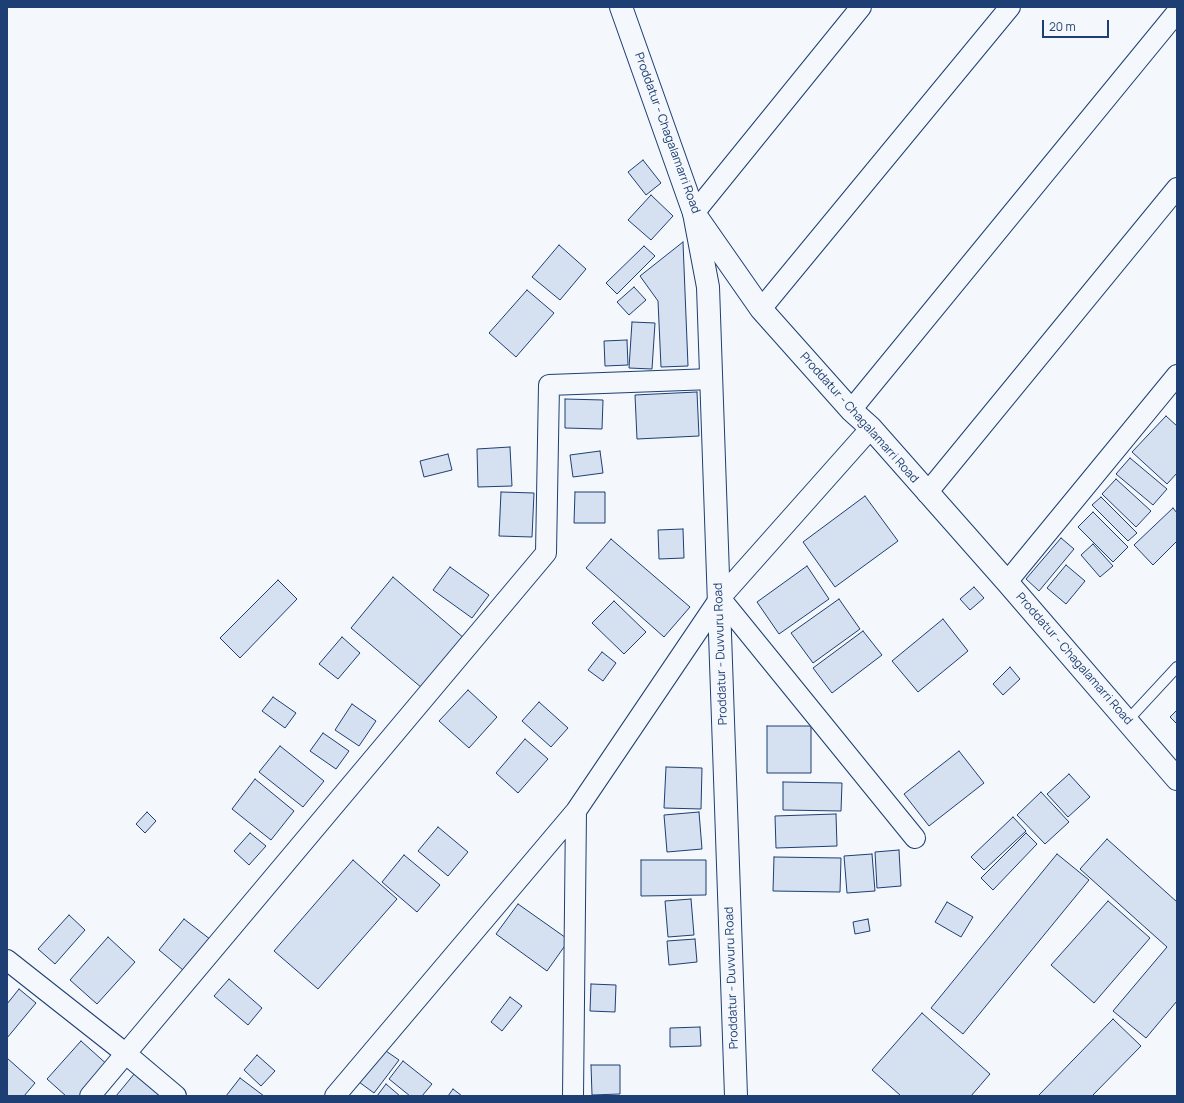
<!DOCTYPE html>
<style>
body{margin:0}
#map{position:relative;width:1184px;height:1103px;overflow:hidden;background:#f4f7fb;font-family:Manrope,sans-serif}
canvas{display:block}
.frame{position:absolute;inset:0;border:8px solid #1d3f73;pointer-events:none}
.scale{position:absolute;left:1042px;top:20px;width:67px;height:18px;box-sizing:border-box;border:2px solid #1d3f73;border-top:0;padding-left:5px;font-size:12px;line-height:14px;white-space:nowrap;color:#1d3f73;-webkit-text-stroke:3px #f4f7fb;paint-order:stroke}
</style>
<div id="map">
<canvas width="1184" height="1103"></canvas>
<div class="frame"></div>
<div class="scale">20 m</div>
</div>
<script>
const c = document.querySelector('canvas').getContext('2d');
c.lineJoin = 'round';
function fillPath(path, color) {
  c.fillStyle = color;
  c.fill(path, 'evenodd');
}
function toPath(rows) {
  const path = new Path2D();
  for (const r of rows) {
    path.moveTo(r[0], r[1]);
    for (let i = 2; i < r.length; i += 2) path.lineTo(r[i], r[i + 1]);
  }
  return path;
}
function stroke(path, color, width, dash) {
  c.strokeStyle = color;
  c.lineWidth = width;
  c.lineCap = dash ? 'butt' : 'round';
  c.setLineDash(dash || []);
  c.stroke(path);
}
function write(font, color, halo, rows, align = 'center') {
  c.font = font + ' Manrope,sans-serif';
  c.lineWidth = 3;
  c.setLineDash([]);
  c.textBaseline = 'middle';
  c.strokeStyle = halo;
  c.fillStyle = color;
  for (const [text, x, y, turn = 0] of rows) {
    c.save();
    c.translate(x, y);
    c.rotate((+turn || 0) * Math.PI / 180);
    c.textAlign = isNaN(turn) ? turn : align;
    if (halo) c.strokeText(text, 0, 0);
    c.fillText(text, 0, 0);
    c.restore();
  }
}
const building = toPath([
 [643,160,661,183,646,195,628,172,643,160],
 [651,195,673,216,651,240,628,220,651,195],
 [683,242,688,366,661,367,658,301,640,276,683,242],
 [559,245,586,269,560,300,532,277,559,245],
 [644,246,655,256,617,294,606,283,644,246],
 [634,287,646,300,629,315,617,302,634,287],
 [527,290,554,313,516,357,489,333,527,290],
 [632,322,655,323,652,369,629,368,632,322],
 [627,340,628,365,605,366,604,341,627,340],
 [697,392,699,436,637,439,635,395,697,392],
 [565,399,603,400,602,429,565,428,565,399],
 [1166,416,1177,426,1177,473,1167,484,1132,452,1166,416],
 [510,447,512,486,478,487,477,449,510,447],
 [600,451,603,473,573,477,570,455,600,451],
 [448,454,452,470,424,477,420,461,448,454],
 [1130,458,1167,489,1153,505,1116,474,1130,458],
 [1116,479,1151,511,1136,527,1102,494,1116,479],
 [501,492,534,493,532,537,499,536,501,492],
 [575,492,605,492,605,523,574,523,575,492],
 [865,496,898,541,835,587,803,542,865,496],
 [1101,497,1137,533,1128,541,1092,505,1101,497],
 [1173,508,1177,513,1177,541,1153,565,1134,545,1173,508],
 [1093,512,1128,547,1113,562,1078,527,1093,512],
 [683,529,684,558,659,559,658,530,683,529],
 [1061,538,1074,549,1039,591,1026,579,1061,538],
 [611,539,690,607,664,637,586,568,611,539],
 [1093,544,1113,566,1100,577,1081,555,1093,544],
 [1066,565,1085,581,1066,604,1047,588,1066,565],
 [807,566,829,599,779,634,757,602,807,566],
 [450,567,489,595,472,618,433,590,450,567],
 [393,577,465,639,422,688,351,628,393,577],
 [278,580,297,599,240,658,220,638,278,580],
 [974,587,984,598,970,610,960,599,974,587],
 [839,599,860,629,813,663,791,633,839,599],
 [614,601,646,632,624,654,592,623,614,601],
 [943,619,968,651,918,692,892,661,943,619],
 [863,631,882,655,832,693,813,668,863,631],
 [342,637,360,653,338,679,319,664,342,637],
 [602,652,616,663,603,681,588,670,602,652],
 [1010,667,1020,679,1003,695,993,684,1010,667],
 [468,690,497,717,469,748,439,721,468,690],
 [273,697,296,713,285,728,262,711,273,697],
 [539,702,568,728,551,747,522,721,539,702],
 [352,704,376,721,359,746,335,730,352,704],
 [1177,710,1177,724,1170,717,1177,710],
 [767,726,811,726,811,773,767,773,767,726],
 [323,733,349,751,336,769,310,751,323,733],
 [525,739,548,759,518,793,496,773,525,739],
 [280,746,324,781,303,807,259,772,280,746],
 [959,751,984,783,929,826,904,794,959,751],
 [666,767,702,768,701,809,664,808,666,767],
 [1069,774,1090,797,1068,817,1047,794,1069,774],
 [255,779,294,811,271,840,232,809,255,779],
 [783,782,842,783,841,811,783,810,783,782],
 [1041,792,1069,822,1045,844,1017,815,1041,792],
 [147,812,156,821,145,833,136,824,147,812],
 [699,812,702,849,667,852,664,815,699,812],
 [836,814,837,846,776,848,775,816,836,814],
 [1013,817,1026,831,984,870,971,857,1013,817],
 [438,827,468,852,448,876,418,851,438,827],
 [250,833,266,846,249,865,234,851,250,833],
 [1026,833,1037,844,993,890,981,878,1026,833],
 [1107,839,1177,902,1177,1001,1146,1038,1113,1011,1167,947,1080,869,1107,839],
 [899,850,901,886,877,888,875,852,899,850],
 [872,854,875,891,847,893,844,856,872,854],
 [1057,854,1089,880,963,1034,931,1008,1057,854],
 [404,855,440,885,417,912,382,882,404,855],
 [774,857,841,858,840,892,773,891,774,857],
 [353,860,397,899,318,989,274,951,353,860],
 [641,860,706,860,706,895,641,896,641,860],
 [691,899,694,935,668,937,665,901,691,899],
 [1108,901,1150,938,1094,1003,1051,965,1108,901],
 [947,902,973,917,961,937,935,922,947,902],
 [518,904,569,940,547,971,496,934,518,904],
 [69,915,85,930,55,964,38,949,69,915],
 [184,919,215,943,189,975,159,950,184,919],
 [868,919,870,931,855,934,853,922,868,919],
 [108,937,135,962,97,1004,70,980,108,937],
 [695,939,697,962,669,965,667,941,695,939],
 [229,979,262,1008,248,1025,214,996,229,979],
 [591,984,616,985,615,1012,590,1011,591,984],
 [19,989,36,1003,7,1038,7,1004,19,989],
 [510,997,522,1006,502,1031,491,1022,510,997],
 [922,1013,990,1074,971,1096,901,1096,872,1070,922,1013],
 [1113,1019,1141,1046,1092,1096,1038,1096,1113,1019],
 [700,1027,701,1046,670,1047,670,1028,700,1027],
 [81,1041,110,1067,85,1096,66,1096,47,1079,81,1041],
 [383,1049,399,1060,374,1093,359,1082,383,1049],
 [257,1055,275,1071,261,1086,244,1070,257,1055],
 [7,1058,35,1083,24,1096,7,1096,7,1058],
 [403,1061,432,1084,422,1096,410,1096,389,1079,403,1061],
 [591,1065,620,1065,620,1094,592,1095,591,1065],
 [135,1073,162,1096,116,1096,135,1073],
 [240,1078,264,1096,226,1096,240,1078],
 [386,1084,400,1096,377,1096,386,1084],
 [453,1089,462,1096,448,1096,453,1089]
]);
fillPath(building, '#d5e0f0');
stroke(building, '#1d3f73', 1);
const lane = toPath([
 [1127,721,1177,667]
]);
const street = toPath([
 [694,213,861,7],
 [761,309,1010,7],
 [851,410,1177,12],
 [927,493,1177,188],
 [1007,582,1177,375],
 [720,598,915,838],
 [7,960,125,1053,176,1096],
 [90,1096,546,553,549,385,712,379],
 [335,1096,576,811,720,598,871,428],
 [573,1096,576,811]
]);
const secondary = toPath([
 [694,213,708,287,736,1096]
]);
const primary = toPath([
 [621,7,694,213,761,309,851,410,871,428,1007,582,1177,779]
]);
stroke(lane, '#1d3f73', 12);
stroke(street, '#1d3f73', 22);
stroke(secondary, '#1d3f73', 24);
stroke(primary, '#1d3f73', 24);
stroke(lane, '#f4f7fb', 10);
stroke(street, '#f4f7fb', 20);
stroke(secondary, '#f4f7fb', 22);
stroke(primary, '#f4f7fb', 22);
write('12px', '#1d3f73', '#f4f7fb', [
 ["Proddatur - Chagalamarri Road",667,133,70],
 ["Proddatur - Chagalamarri Road",859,418,48],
 ["Proddatur - Duvvuru Road",721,654,-92],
 ["Proddatur - Chagalamarri Road",1074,659,49],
 ["Proddatur - Duvvuru Road",732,978,-92]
]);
</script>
